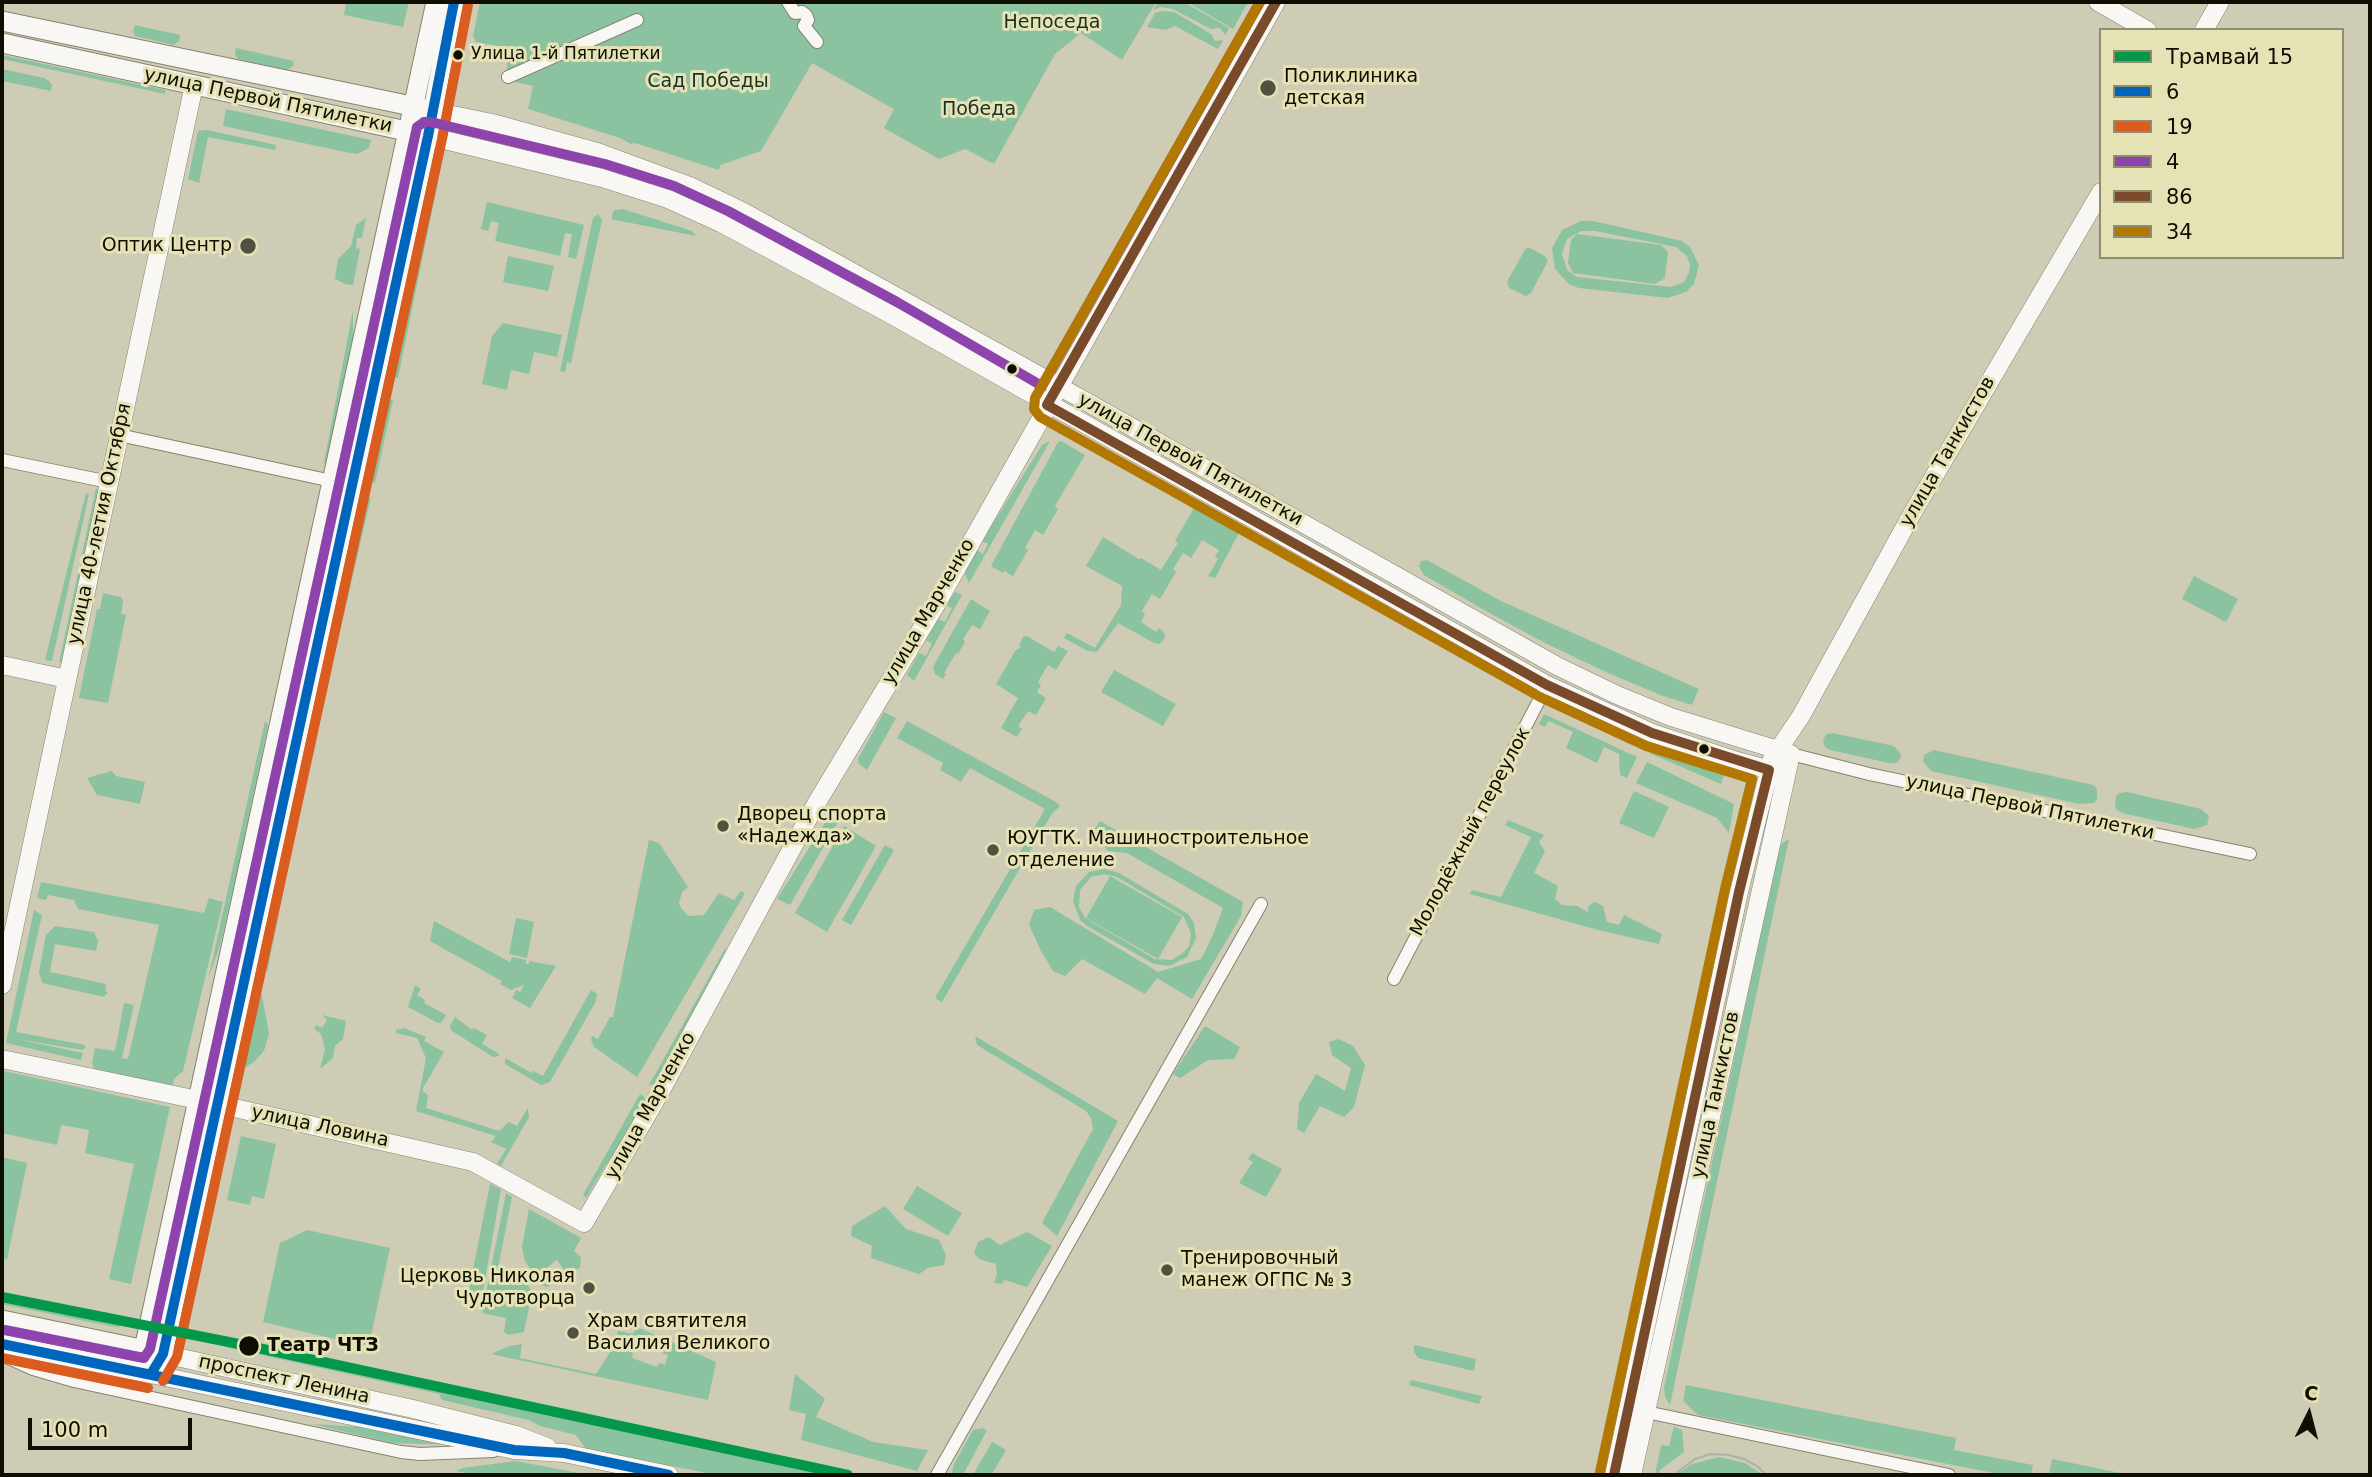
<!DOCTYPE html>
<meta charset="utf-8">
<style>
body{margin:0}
#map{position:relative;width:2372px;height:1477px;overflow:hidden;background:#ceccb4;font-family:"DejaVu Sans",sans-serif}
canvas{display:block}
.frame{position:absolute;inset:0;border:4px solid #100e02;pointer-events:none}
.legend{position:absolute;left:2099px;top:28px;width:245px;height:231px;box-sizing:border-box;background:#e5e2b6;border:2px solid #908d6e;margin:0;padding:9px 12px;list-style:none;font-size:21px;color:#100e02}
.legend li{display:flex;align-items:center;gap:14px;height:35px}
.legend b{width:35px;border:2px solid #908d6e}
.north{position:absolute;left:2274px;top:1379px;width:70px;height:70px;-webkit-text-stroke:5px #e5e2b6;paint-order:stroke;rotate:6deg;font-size:19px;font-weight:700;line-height:28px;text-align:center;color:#100e02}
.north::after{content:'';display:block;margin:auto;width:24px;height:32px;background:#100e02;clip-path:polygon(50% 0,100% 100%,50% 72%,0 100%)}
.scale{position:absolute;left:28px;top:1418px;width:164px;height:32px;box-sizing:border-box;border:4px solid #100e02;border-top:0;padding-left:9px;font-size:21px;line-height:24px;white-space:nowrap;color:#100e02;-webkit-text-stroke:5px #e5e2b6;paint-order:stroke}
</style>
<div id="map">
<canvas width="2372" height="1477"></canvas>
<div class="frame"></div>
<ul class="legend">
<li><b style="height:9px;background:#029749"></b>Трамвай 15</li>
<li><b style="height:9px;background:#0065bd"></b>6</li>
<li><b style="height:9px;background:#db5c1f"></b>19</li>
<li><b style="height:9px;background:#8e44ad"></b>4</li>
<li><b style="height:9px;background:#7a4b2a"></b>86</li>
<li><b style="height:9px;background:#b27801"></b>34</li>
</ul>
<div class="north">С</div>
<div class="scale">100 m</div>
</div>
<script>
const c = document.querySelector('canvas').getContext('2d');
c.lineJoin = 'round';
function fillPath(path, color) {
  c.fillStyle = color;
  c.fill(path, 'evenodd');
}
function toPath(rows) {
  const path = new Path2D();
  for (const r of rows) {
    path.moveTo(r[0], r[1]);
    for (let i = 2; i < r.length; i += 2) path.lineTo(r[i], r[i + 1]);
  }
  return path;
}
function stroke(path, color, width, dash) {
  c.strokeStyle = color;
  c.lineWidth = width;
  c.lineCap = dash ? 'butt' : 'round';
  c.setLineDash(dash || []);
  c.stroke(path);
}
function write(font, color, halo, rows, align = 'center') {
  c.font = font + ' "DejaVu Sans",sans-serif';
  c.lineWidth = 6;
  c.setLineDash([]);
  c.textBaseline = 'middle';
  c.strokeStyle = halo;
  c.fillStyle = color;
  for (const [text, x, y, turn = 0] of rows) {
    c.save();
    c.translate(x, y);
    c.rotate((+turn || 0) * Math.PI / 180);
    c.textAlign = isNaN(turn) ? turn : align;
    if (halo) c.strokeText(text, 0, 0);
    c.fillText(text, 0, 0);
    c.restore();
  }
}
fillPath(toPath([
 [346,2,409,2,403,27,344,15],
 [480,2,1156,2,1122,60,1081,33,1055,54,994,164,965,149,939,159,884,128,894,109,812,63,761,151,720,165,719,170,635,143,631,144,620,138,528,109,533,86,511,81,506,73,510,48,476,42,473,36],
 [1158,2,1184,2,1229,28,1225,35,1220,28,1211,29,1173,9,1161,7,1153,10],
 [1187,2,1248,2,1233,29],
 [1161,11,1174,12,1211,34,1215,41,1223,40,1218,49,1175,26,1166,30,1147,27,1155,13],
 [135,25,180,35,179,41,174,45,135,36,133,31],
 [236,48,294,61,293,66,287,70,238,59,235,54],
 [2,55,165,90,165,94,2,59],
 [2,69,44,78,49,81,52,85,51,91,2,81],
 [226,109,371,140,369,148,357,154,350,153,223,126],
 [207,130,276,145,275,150,208,137,199,183,188,179,198,131],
 [438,182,398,378,389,376,395,344,419,254,434,183],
 [487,202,584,225,576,259,568,257,572,234,565,233,560,256,495,241,499,223,491,221,488,231,481,229],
 [623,209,692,231,696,236,611,219,614,210],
 [598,214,602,220,571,363,567,362,565,372,560,371,593,218],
 [366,218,362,238,357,238,356,248,360,249,353,285,345,284,335,279,338,259,351,246,356,225],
 [1581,221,1593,221,1682,241,1690,247,1699,265,1694,284,1686,292,1668,298,1579,288,1569,284,1555,269,1552,248,1562,230],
 [1581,231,1595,231,1676,247,1687,256,1690,265,1689,273,1684,282,1671,287,1577,277,1567,270,1562,254,1567,239],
 [1577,234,1661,245,1668,252,1665,278,1655,284,1573,273,1568,263,1571,240],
 [1526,248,1530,248,1545,256,1548,261,1531,293,1526,296,1509,288,1507,282],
 [508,256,554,266,548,291,503,282],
 [353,310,353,340,328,464,324,463],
 [503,323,562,335,557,357,534,352,529,374,511,370,507,390,482,384,492,336],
 [389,399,393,400,375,483,370,481,371,466,383,404],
 [1050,441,969,583,965,574,968,565,977,550,983,554,988,544,982,541,1042,445],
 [1061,441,1085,455,1055,506,1058,509,1043,535,1035,530,1025,548,1028,550,1013,576,1004,571,1003,573,991,566,1058,442],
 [96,488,100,493,64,660,59,663],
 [86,493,89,494,52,661,45,660],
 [371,497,322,709,318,702,361,507],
 [1195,506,1240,531,1215,578,1208,576,1218,559,1215,556,1219,550,1202,540,1191,558,1183,553,1173,569,1176,572,1160,599,1152,594,1142,611,1145,614,1141,622,1156,632,1159,628,1163,631,1165,637,1163,641,1159,644,1154,643,1118,623,1097,652,1088,651,1064,638,1067,633,1095,648,1121,605,1122,586,1086,566,1103,537,1139,559,1141,558,1161,570,1178,543,1175,541],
 [1427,560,1501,601,1699,689,1692,705,1663,696,1610,674,1543,642,1484,610,1424,575,1419,566,1421,561],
 [2194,576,2238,599,2226,622,2182,599],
 [955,592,962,595,914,681,907,675,919,653,926,656,932,644,926,640,938,619,945,622,952,608,946,605],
 [103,593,121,597,123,601,121,614,126,615,108,703,79,698,97,609,100,609],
 [971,599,990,611,980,629,972,625,963,639,965,642,958,654,956,653,944,673,946,674,943,679,935,674,933,667],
 [1378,602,1531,687,1532,695,1376,605],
 [1027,636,1054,652,1058,646,1068,651,1056,670,1048,665,1038,682,1041,685,1037,692,1046,698,1036,715,1028,711,1018,726,1022,729,1017,737,1001,728,1018,698,996,684,1015,651,1021,647,1019,645,1023,637],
 [1114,670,1176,704,1163,726,1101,692],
 [884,712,896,718,867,770,859,764,858,759],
 [1544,714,1637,757,1627,778,1620,775,1619,754,1604,747,1597,763,1566,748,1573,732,1549,721,1545,727,1539,724],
 [265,721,268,725,236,876,220,945,208,980],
 [907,721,1056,802,1060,806,1051,815,942,1002,935,998,1045,809,970,768,961,782,940,770,943,763,897,738],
 [1833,733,1894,746,1901,754,1900,759,1896,763,1889,763,1830,750,1825,747,1823,741,1826,734],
 [1655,748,1725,772,1721,784,1649,753],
 [1934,750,2093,785,2097,789,2097,799,2094,803,2079,804,1931,771,1923,761,1924,755],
 [1647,762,1734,804,1729,833,1717,818,1636,783],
 [309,768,290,857,267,973,264,956,303,773],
 [112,771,116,776,145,782,140,804,97,795,87,778],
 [1634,791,1669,807,1654,838,1619,823],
 [2127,792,2201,809,2209,816,2207,825,2194,829,2122,813,2116,809,2115,803,2116,796,2120,793],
 [836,805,842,815,790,905,777,899],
 [1508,820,1544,835,1539,842,1545,851,1534,873,1558,886,1555,899,1562,905,1577,906,1588,912,1588,906,1595,902,1603,906,1607,922,1619,925,1624,915,1662,934,1659,944,1598,930,1470,894,1472,890,1501,897,1531,837,1505,825],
 [1100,821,1243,902,1241,916,1192,999,1157,978,1145,994,1082,959,1065,976,1053,971,1041,951,1029,925,1034,910,1050,907,1158,972,1201,959,1212,937,1223,908,1127,853,1108,851,1094,830],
 [844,826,876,846,827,932,795,913],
 [1789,839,1670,1405,1665,1397,1664,1388,1778,852,1781,844],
 [649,840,659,843,688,887,682,892,679,903,681,908,688,916,704,915,719,893,734,900,741,891,745,893,637,1077,594,1047,591,1040,592,1036,598,1039,610,1017,613,1017],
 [885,845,894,850,851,925,842,920],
 [1104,869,1119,873,1188,914,1194,923,1196,938,1187,957,1169,966,1154,964,1087,926,1080,920,1073,901,1076,886,1089,872],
 [1104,874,1117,877,1184,917,1191,933,1189,946,1183,953,1172,960,1155,959,1085,918,1079,907,1080,890,1091,877],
 [1110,876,1182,917,1158,959,1086,918],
 [41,882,204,913,209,898,223,902,183,1071,174,1079,172,1088,95,1072,92,1062,95,1048,115,1051,124,1003,134,1005,122,1058,128,1059,159,925,78,909,74,900,48,895,46,900,37,898],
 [34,910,42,915,16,1032,85,1045,85,1048,83,1050,16,1039,83,1053,81,1060,6,1043],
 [516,918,534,922,527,958,509,954],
 [434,921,510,962,512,957,526,960,526,964,529,964,529,961,556,966,530,1008,512,998,516,990,520,992,524,985,511,990,500,984,502,981,430,941],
 [55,926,94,932,98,941,96,951,55,944,50,972,106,984,105,991,108,992,104,997,42,983,39,972,46,935],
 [726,947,722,964,656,1085,649,1085],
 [1713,966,1680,1123,1672,1121,1703,991],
 [415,985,421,989,417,995,425,1000,424,1003,446,1015,442,1022,438,1023,408,1007],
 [257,987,262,996,269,1033,264,1051,254,1062,239,1071],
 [591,990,597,994,596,1001,550,1082,541,1085,505,1064,505,1058,532,1073,533,1071,543,1076],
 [322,1015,346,1021,343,1039,335,1046,333,1058,320,1069,325,1049,321,1034,314,1029,316,1025,322,1028,327,1020],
 [455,1017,472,1030,474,1028,487,1035,482,1044,499,1054,498,1056,493,1057,452,1031,450,1026],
 [1205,1026,1240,1047,1234,1059,1208,1060,1180,1078,1173,1074],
 [404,1028,426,1037,424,1041,444,1052,422,1090,428,1095,426,1108,499,1131,509,1122,517,1126,528,1108,529,1117,501,1166,497,1164,506,1149,491,1142,496,1136,416,1111,426,1058,417,1038,396,1033,396,1030],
 [975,1036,1118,1121,1057,1236,1042,1223,1093,1129,1091,1118,1086,1111,977,1045],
 [1339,1039,1353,1046,1365,1065,1354,1107,1344,1117,1320,1106,1304,1133,1297,1129,1299,1103,1316,1074,1345,1091,1351,1068,1332,1055,1329,1042],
 [4,1071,170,1107,131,1284,109,1279,134,1164,85,1153,89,1130,61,1125,57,1145,2,1133],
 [640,1094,646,1099,646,1106,624,1142,605,1166,586,1198,583,1195],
 [241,1136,276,1144,264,1199,252,1196,250,1205,227,1200],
 [1252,1153,1282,1169,1266,1197,1239,1183,1253,1162,1248,1159],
 [2,1157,27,1163,7,1260,2,1258],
 [490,1184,501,1189,481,1303,467,1300],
 [917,1186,962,1213,948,1236,903,1209],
 [1656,1192,1664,1193,1626,1373,1617,1369],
 [506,1193,512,1197,498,1268,506,1282,520,1273,532,1292,524,1332,508,1335,504,1332,506,1318,482,1313],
 [885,1206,906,1229,939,1240,946,1255,944,1265,928,1268,919,1274,871,1258,872,1246,851,1236,852,1226],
 [529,1209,581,1238,574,1251,581,1257,580,1268,566,1273,557,1260,545,1269,553,1282,559,1281,547,1287,540,1285,524,1259,522,1246],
 [307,1230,390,1248,370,1340,364,1346,263,1322,280,1243],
 [1027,1232,1052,1246,1027,1287,1005,1280,1001,1284,994,1283,997,1274,996,1264,979,1259,974,1253,978,1242,989,1237,1000,1245],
 [2,1294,126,1319,120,1327,110,1326,2,1304],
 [637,1327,716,1362,708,1400,491,1354,509,1346,522,1344,520,1358,596,1374,614,1346,633,1353,632,1358,657,1367,659,1363,665,1365,668,1355,663,1353,661,1348,638,1340,635,1347,616,1340,618,1331,633,1334],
 [227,1340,821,1468,820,1475,717,1475,586,1449,576,1435,540,1426,529,1420,442,1400,439,1394,225,1347],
 [1414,1345,1476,1359,1474,1371,1418,1358,1414,1352],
 [795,1374,825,1399,816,1417,873,1442,928,1450,917,1471,801,1440,806,1414,789,1410],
 [1411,1380,1482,1396,1479,1404,1409,1385],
 [1686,1385,1956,1438,1954,1450,2033,1465,2031,1475,2004,1475,1698,1415,1683,1401],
 [312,1424,359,1427,458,1445,393,1443],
 [1674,1427,1682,1430,1684,1452,1660,1470,1659,1475,1655,1475,1661,1445,1669,1446],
 [982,1428,987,1430,963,1475,955,1475,952,1472,954,1464,973,1430],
 [992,1442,1006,1450,992,1474,995,1475,973,1475],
 [1719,1457,1745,1463,1763,1475,1676,1475,1692,1464],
 [2052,1459,2130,1475,2049,1475],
 [516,1461,589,1475,477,1475,456,1471,463,1468]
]), '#8bc2a0');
const street = toPath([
 [788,2,795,13,802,12,806,15,808,20,804,26,817,42],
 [508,77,637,20],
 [119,435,332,481],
 [2,460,109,482],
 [1791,754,1869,774,2250,854],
 [1394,979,1547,685],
 [2,1355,33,1369,74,1381,401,1452,420,1454,493,1451],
 [1646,1412,1949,1475],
 [937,1475,1261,904]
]);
const secondary = toPath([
 [2098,2,2147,30],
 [2204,30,2220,2],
 [433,111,492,123,597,152,692,187,742,211,1078,397,1557,666,1617,695,1671,717,1791,754],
 [428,136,602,178,668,199,721,223,890,314,1547,685,1652,733,1737,761,1786,774],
 [2,665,67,679],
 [2,985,194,85],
 [2,1059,198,1100],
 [217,1104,473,1162,584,1223,658,1096,816,804,937,603,1276,2],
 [163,1354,413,1409,516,1435,547,1447],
 [151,1374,514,1450,564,1453,669,1475],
 [1614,1475,1739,892,1772,759,1801,716,1913,512,2101,192],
 [1632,1475,1789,763]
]);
const primary = toPath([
 [2,21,426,109],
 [2,43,420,134],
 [2,1320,155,1352],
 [2,1344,151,1374],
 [151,1374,163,1354,428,136,454,2],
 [151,1374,144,1349,436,2]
]);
stroke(street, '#858472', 14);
stroke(secondary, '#858472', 19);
stroke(primary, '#858472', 21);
stroke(street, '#f8f7f4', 12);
stroke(secondary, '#f8f7f4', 18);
stroke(primary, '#f8f7f4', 19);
stroke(toPath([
 [1674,1475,1695,1459,1711,1454,1729,1455,1744,1459,1757,1466,1766,1475]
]), '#b0b0ab', 2);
stroke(toPath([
 [2,1344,514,1450,564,1453,669,1475],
 [151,1374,163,1354,428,136,454,2]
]), '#0065bd', 10);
stroke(toPath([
 [2,1358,148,1388],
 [163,1381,177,1357,442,139,468,5]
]), '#db5c1f', 10);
stroke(toPath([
 [5,1330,144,1358,150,1349,417,127,424,122,431,122,605,164,674,186,728,211,897,302,1042,386,1260,2]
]), '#8e44ad', 10);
stroke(toPath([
 [1276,2,1047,405,1547,685,1652,733,1769,770,1739,892,1614,1475]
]), '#7a4b2a', 10);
stroke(toPath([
 [1260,2,1035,398,1034,409,1040,417,1540,697,1646,746,1752,779,1725,889,1600,1472]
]), '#b27801', 10);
stroke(toPath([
 [2,1297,249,1346,848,1475]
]), '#029749', 10);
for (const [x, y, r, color] of [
 [458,55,6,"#100e02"],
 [1268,88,9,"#525040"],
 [248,246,9,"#525040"],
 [1012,369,6,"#100e02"],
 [1704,749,6,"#100e02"],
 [723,826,7,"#525040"],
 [993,850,7,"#525040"],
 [1167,1270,7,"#525040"],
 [589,1288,7,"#525040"],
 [573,1333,7,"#525040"],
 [249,1346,11,"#100e02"]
]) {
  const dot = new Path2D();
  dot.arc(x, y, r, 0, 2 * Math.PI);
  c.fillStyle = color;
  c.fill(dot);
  stroke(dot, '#e5e2b6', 2.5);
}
write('17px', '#100e02', '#e5e2b6', [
 ["Улица 1-й Пятилетки",471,55]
], 'left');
write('19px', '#193026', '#e5e2b6', [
 ["Непоседа",1052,23],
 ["Сад Победы",708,82],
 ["Победа",979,110]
]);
write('19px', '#100e02', '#e5e2b6', [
 ["Поликлиника",1284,77],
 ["детская",1284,99],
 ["Оптик Центр",232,246,"right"],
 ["Дворец спорта",737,815],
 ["«Надежда»",737,837],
 ["ЮУГТК. Машиностроительное",1007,839],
 ["отделение",1007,861],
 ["Тренировочный",1181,1259],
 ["манеж ОГПС № 3",1181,1281],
 ["Церковь Николая",575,1277,"right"],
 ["Чудотворца",575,1299,"right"],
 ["Храм святителя",587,1322],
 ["Василия Великого",587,1344]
], 'left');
write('19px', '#100e02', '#e5e2b6', [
 ["улица Первой Пятилетки",268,101,12],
 ["улица Танкистов",1948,452,-60],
 ["улица Первой Пятилетки",1190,460,29],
 ["улица 40-летия Октября",100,524,-78],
 ["улица Марченко",929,612,-60],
 ["улица Первой Пятилетки",2030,808,12],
 ["Молодёжный переулок",1471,832,-62],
 ["улица Танкистов",1716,1095,-78],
 ["улица Марченко",651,1106,-61],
 ["улица Ловина",320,1127,12],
 ["проспект Ленина",284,1380,12]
]);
write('bold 19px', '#100e02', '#e5e2b6', [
 ["Театр ЧТЗ",267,1346]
], 'left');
</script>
